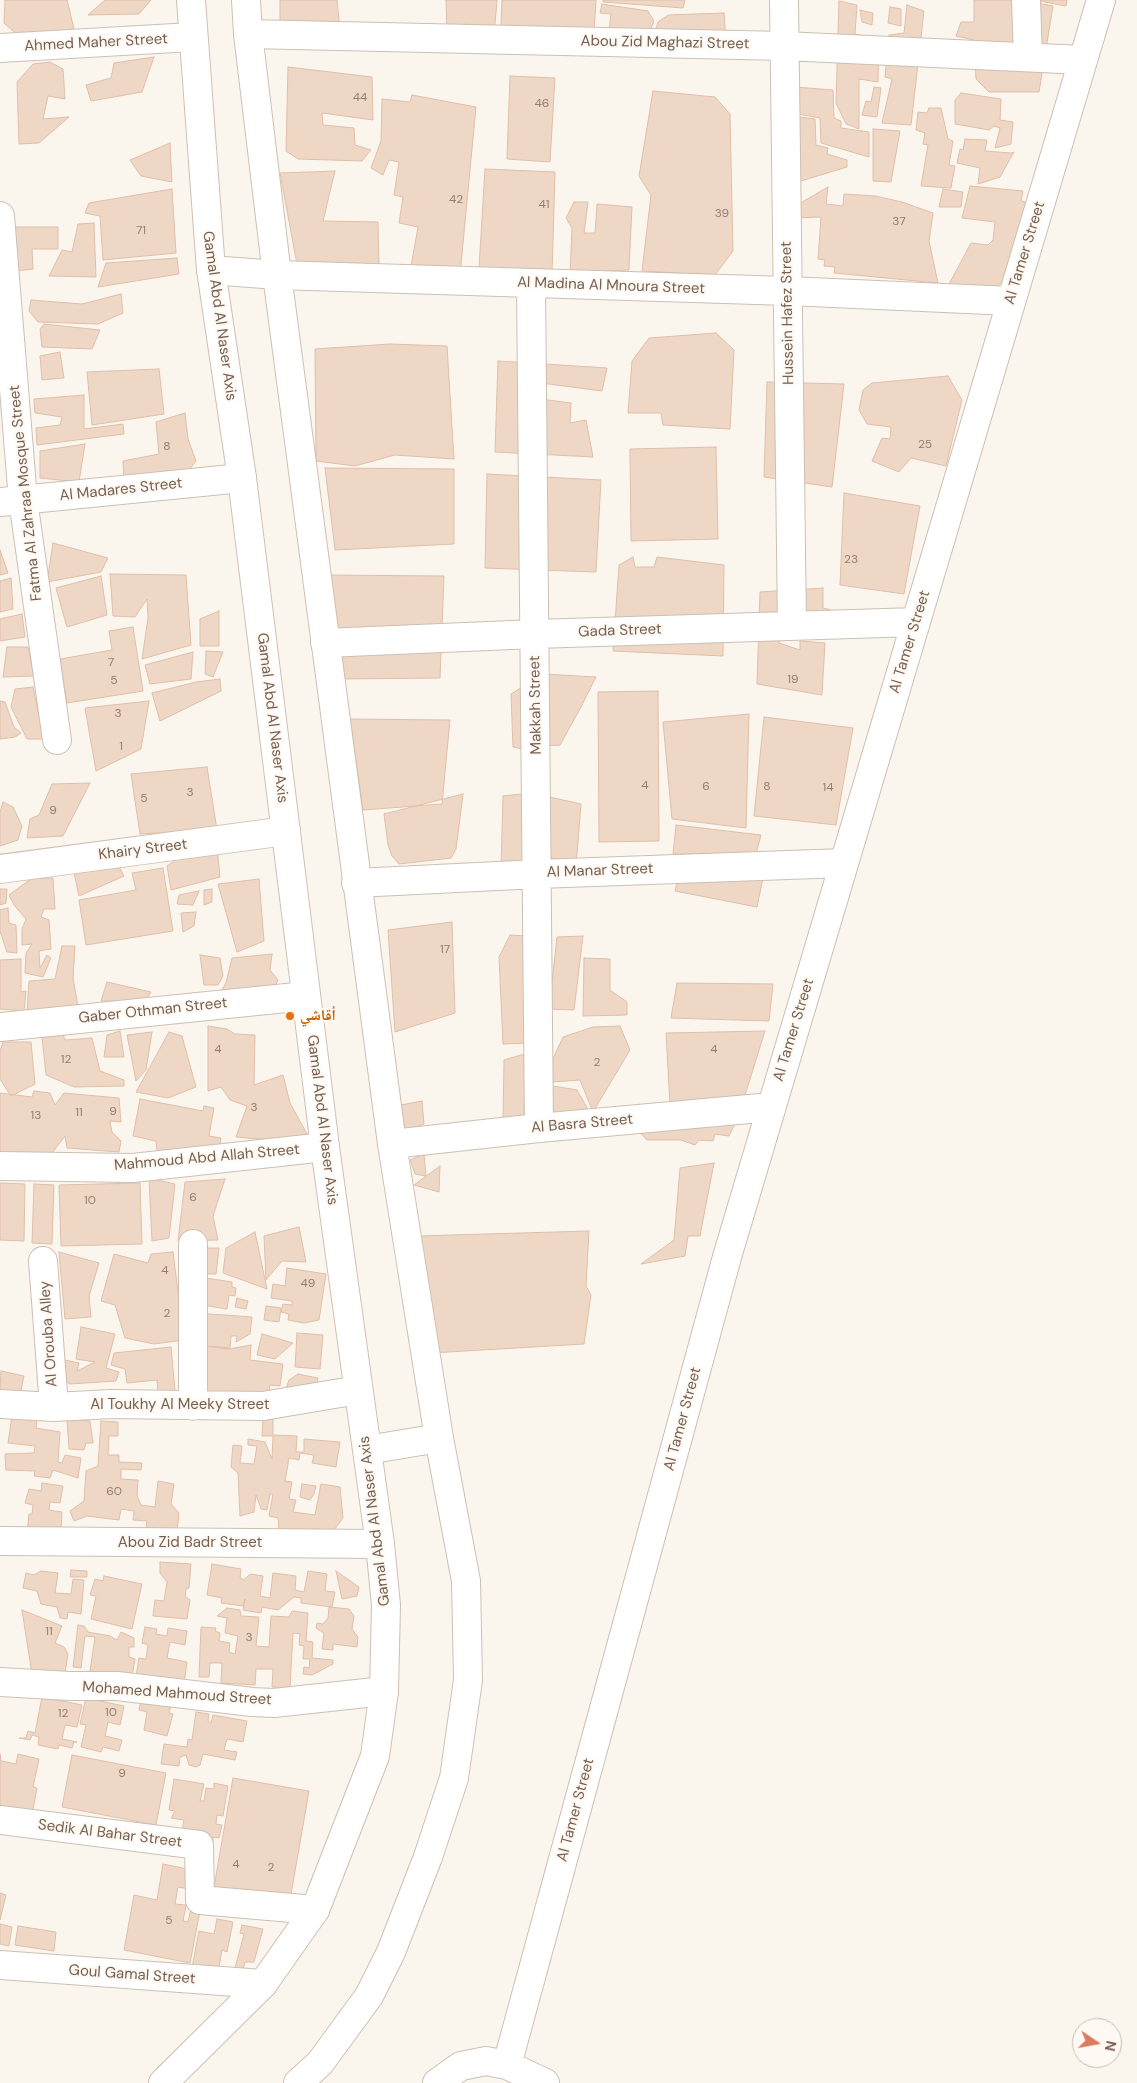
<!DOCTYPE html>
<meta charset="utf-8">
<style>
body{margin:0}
#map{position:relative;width:1137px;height:2083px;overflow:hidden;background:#fbf6ed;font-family:"DM Sans",sans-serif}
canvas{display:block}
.north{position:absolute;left:1072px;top:2018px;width:50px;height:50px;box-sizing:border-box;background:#fefaf3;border:1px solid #c8bcb2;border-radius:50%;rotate:102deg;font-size:14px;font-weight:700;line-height:20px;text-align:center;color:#765e50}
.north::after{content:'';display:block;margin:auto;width:18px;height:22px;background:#db7a5d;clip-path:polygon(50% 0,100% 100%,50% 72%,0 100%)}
</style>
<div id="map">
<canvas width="1137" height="2083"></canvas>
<div class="north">N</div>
</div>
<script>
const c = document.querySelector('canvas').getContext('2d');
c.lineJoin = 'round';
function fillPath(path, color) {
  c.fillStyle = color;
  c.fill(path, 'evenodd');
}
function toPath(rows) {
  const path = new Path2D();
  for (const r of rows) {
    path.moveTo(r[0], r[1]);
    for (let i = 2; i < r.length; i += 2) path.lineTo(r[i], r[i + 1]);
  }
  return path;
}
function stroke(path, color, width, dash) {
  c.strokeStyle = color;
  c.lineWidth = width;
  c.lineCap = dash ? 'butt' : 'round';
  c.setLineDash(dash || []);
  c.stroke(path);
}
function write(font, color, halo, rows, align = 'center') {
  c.font = font + ' "DM Sans","Noto Naskh Arabic",sans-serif';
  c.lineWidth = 4.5;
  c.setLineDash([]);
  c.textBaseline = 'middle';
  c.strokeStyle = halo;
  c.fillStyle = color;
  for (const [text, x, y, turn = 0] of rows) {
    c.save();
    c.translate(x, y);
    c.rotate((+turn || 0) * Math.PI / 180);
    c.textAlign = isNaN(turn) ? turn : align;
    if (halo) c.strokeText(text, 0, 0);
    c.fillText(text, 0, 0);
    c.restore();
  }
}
const building = toPath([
 [5,0,67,0,76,37,22,39,4,23,5,0],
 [105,0,151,0,139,14,88,15,105,0],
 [280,0,337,0,340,30,280,30,280,0],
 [446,0,497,0,494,36,447,33,446,0],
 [502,0,596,0,593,50,500,48,502,0],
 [603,0,685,0,683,8,603,2,603,0],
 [974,0,1021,0,1053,6,1039,92,989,92,976,79,974,40,956,36,961,22,974,22,974,0],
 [1034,0,1067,0,1066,6,1034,0],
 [839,1,857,5,855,34,879,39,878,82,859,79,859,129,846,124,836,103,839,1],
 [602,4,648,11,654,21,641,54,609,31,611,14,600,13,602,4],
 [907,5,924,11,911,125,882,123,892,79,885,77,889,35,904,33,907,5],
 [890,7,901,9,901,26,888,23,890,7],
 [860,10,873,13,872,25,862,22,860,10],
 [724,13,726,40,649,51,658,22,668,15,724,13],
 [154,57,142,92,91,101,86,85,111,78,114,63,154,57],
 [50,62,63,69,65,99,48,96,43,119,69,117,39,143,19,144,17,82,33,64,50,62],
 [288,67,372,77,373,120,322,113,323,125,354,128,355,145,371,150,362,161,298,159,286,151,288,67],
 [510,76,555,78,550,162,507,159,510,76],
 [795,87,833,90,834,118,841,121,841,128,869,132,869,157,821,143,820,118,792,113,795,87],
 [874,87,881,88,877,117,862,115,866,101,871,102,874,87],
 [653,91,715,97,730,114,733,251,715,275,642,271,651,195,639,176,653,91],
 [961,93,1001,99,1000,120,1013,122,1011,144,995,148,1000,128,994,126,989,130,955,124,955,100,961,93],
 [412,95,476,107,460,275,410,272,418,227,399,223,403,197,394,195,399,162,389,160,383,175,371,168,381,141,382,99,410,102,412,95],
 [929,108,941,108,948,139,953,141,949,165,955,166,951,188,921,186,928,145,923,144,925,133,916,130,918,112,927,113,929,108],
 [791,116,815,119,816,145,828,148,827,154,847,160,847,167,791,184,791,116],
 [873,129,900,131,891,182,873,181,873,129],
 [965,139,987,140,985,151,1011,153,1014,152,1000,177,978,184,980,168,957,163,960,149,963,150,965,139],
 [170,143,172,182,141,176,130,160,170,143],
 [485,169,555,172,552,274,479,268,485,169],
 [335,171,323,221,378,222,379,267,297,264,280,173,335,171],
 [970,186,1023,191,1021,201,1027,202,1012,271,992,292,948,286,971,243,988,245,993,240,995,222,962,218,970,186],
 [828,187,826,204,843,206,844,194,875,196,902,202,933,213,929,241,938,283,834,273,835,267,824,266,825,260,818,259,821,217,794,218,797,205,828,187],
 [172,189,176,253,103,260,100,216,85,213,89,203,172,189],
 [943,189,963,192,961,207,939,207,943,189],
 [574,202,588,202,584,233,595,233,597,204,632,207,629,270,570,273,572,228,566,218,574,202],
 [94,223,96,277,49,276,62,250,72,252,78,224,94,223],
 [0,227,58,227,58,249,32,249,33,269,0,273,0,227],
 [177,258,179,274,98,287,106,263,177,258],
 [121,294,123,313,98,324,38,322,29,311,31,300,82,304,121,294],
 [44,324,100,330,92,349,42,347,40,329,44,324],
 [716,333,734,350,730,429,663,425,661,413,628,413,632,361,649,338,716,333],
 [390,344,447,346,454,459,395,455,355,466,316,461,315,349,390,344],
 [60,352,64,378,42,380,40,356,60,352],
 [498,361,607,368,602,391,541,383,540,399,571,403,570,423,586,420,593,457,495,452,498,361],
 [159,369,164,414,92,425,87,372,159,369],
 [948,376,962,400,946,466,911,458,899,472,872,461,882,438,890,439,891,427,867,424,859,410,863,390,872,383,948,376],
 [767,382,844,384,832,487,764,477,767,382],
 [84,395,84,429,123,424,124,434,37,445,36,428,60,425,62,417,35,413,34,399,84,395],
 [185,413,188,439,196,461,183,478,124,484,123,461,159,454,156,422,185,413],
 [85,444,79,482,40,478,40,451,85,444],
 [716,447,718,539,631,541,630,449,716,447],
 [325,468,454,469,454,544,335,550,325,468],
 [487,474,601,480,596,572,485,568,487,474],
 [844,493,920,506,904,594,840,585,844,493],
 [53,543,108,558,101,572,47,582,53,543],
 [0,550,8,573,0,575,0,550],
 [633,557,635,567,654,567,657,557,724,565,723,656,613,651,619,565,633,557],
 [110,574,186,575,191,645,142,659,148,618,147,599,135,617,113,616,110,574],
 [324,575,444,576,440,678,341,679,324,575],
 [101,576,107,615,67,627,56,588,101,576],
 [11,578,13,609,0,612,0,581,11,578],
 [823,588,823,608,831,610,827,635,815,613,783,609,779,643,800,650,800,641,825,643,822,695,757,684,760,592,823,588],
 [219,611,219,646,200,646,200,619,219,611],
 [22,614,25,637,0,641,0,619,22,614],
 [133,627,143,691,67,703,60,659,112,650,109,631,133,627],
 [7,647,28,647,34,676,3,677,7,647],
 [206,651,223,652,213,677,205,674,206,651],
 [193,652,191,679,150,684,145,665,193,652],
 [544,674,596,677,580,709,560,745,543,746,544,674],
 [220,679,221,691,160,721,152,693,196,682,220,679],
 [524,686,532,751,513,747,511,694,524,686],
 [33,687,44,739,27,739,11,707,15,689,33,687],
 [658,691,659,841,599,842,598,692,658,691],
 [0,701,5,702,14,727,21,733,15,737,0,739,0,701],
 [149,701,141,749,96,771,85,708,149,701],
 [749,714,746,828,672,819,663,722,749,714],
 [764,717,853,728,836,825,754,816,764,717],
 [350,719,450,720,442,804,363,810,350,719],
 [207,767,217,830,140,834,131,774,207,767],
 [90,783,63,836,27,838,30,819,39,815,52,784,90,783],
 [530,793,532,868,501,867,503,796,530,793],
 [463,794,456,849,451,858,399,864,392,856,388,845,384,814,463,794],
 [545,796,581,804,576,867,544,868,545,796],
 [3,802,13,807,22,826,18,840,0,846,0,812,3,802],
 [676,825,761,835,756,854,673,854,676,825],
 [217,846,220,877,171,890,167,866,189,851,217,846],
 [116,861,124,876,79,896,73,868,116,861],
 [163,868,173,931,86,945,79,900,136,890,132,873,163,868],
 [32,878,53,878,55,909,44,909,41,917,49,920,51,949,39,951,40,968,47,955,51,958,43,977,25,973,26,953,32,944,22,945,22,929,26,919,14,905,9,895,32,878],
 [763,878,757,907,675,891,678,879,763,878],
 [259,879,264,941,237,952,218,884,259,879],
 [0,889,7,889,6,903,0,905,0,889],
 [212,889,212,902,204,905,204,890,212,889],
 [199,891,193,905,177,904,179,895,199,891],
 [8,908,9,923,16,925,17,953,7,952,0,931,0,910,8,908],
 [196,912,194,926,183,932,181,913,196,912],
 [452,922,455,1013,395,1032,388,930,452,922],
 [510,935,526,936,528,1043,503,1044,499,957,510,935],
 [583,936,574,1010,549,1009,557,937,583,936],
 [62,946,75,946,73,978,79,1012,27,1011,29,981,55,979,62,946],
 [272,954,270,970,278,980,274,989,218,996,226,983,232,958,272,954],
 [200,955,220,958,223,976,218,985,204,985,200,955],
 [584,958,610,959,610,990,627,1002,627,1015,583,1016,584,958],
 [21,959,21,992,26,991,24,1011,0,1009,0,960,21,959],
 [107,982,151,992,145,1002,101,1001,107,982],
 [677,983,773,984,769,1021,671,1018,677,983],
 [208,1026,227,1029,235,1034,255,1035,254,1085,283,1075,290,1103,307,1134,281,1141,236,1137,247,1106,230,1100,221,1087,208,1091,208,1026],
 [620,1026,630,1050,593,1112,580,1080,552,1082,552,1061,563,1037,593,1027,620,1026],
 [120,1031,124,1057,104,1057,107,1035,120,1031],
 [765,1031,745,1095,670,1105,666,1033,765,1031],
 [152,1032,146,1070,136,1081,127,1035,152,1032],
 [169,1032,182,1036,196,1087,168,1098,136,1092,169,1032],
 [63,1034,65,1040,92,1038,100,1071,124,1080,124,1086,74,1087,46,1075,42,1037,63,1034],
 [3,1042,31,1042,35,1084,11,1096,0,1079,0,1051,3,1042],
 [528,1053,525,1065,524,1116,503,1121,504,1060,528,1053],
 [547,1085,577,1090,593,1118,545,1121,547,1085],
 [34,1091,50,1093,55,1105,64,1093,119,1098,121,1122,110,1121,112,1132,121,1141,119,1152,67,1148,65,1136,52,1153,0,1155,0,1093,32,1097,34,1091],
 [140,1099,203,1111,204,1106,214,1108,209,1136,221,1138,218,1154,158,1161,156,1141,133,1136,140,1099],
 [422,1101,424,1124,404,1131,401,1105,422,1101],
 [739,1116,729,1136,715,1134,713,1141,699,1140,695,1145,681,1140,647,1140,634,1126,739,1116],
 [424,1154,426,1176,415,1174,410,1160,424,1154],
 [714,1163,700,1236,688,1236,685,1256,641,1264,674,1240,680,1168,714,1163],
 [440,1166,439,1192,414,1185,440,1166],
 [149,1178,175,1184,169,1238,152,1241,149,1178],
 [225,1179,213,1216,218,1240,178,1241,185,1182,225,1179],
 [0,1183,25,1184,24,1241,0,1240,0,1183],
 [140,1183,142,1244,61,1246,59,1185,140,1183],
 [34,1184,54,1185,52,1244,32,1243,34,1184],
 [299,1227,306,1262,282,1261,266,1280,264,1236,299,1227],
 [589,1231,586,1286,591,1295,584,1344,431,1353,418,1236,589,1231],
 [255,1232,267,1289,223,1273,226,1248,255,1232],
 [204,1248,219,1248,216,1274,200,1274,204,1248],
 [59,1252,99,1263,89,1296,91,1317,65,1319,59,1252],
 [173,1252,184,1340,154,1344,125,1338,115,1305,101,1301,114,1254,148,1263,151,1254,173,1252],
 [287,1268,326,1274,319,1320,304,1323,288,1320,289,1314,281,1312,283,1304,292,1305,292,1301,271,1298,273,1284,285,1286,287,1268],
 [206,1278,232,1282,232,1287,236,1288,235,1296,229,1295,227,1309,202,1305,206,1278],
 [237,1298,248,1301,246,1309,235,1307,237,1298],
 [266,1306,281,1308,279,1322,264,1320,266,1306],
 [196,1313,252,1317,250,1334,236,1342,237,1336,231,1336,230,1348,193,1345,196,1313],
 [81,1327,115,1334,106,1368,119,1372,116,1381,70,1384,56,1376,60,1359,79,1363,77,1371,95,1362,76,1359,81,1327],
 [297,1333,323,1335,320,1369,295,1367,297,1333],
 [262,1334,293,1343,275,1359,257,1355,262,1334],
 [251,1345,250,1360,283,1364,280,1386,270,1385,268,1400,200,1391,205,1346,229,1349,251,1345],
 [171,1347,175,1391,158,1393,157,1380,127,1383,125,1369,111,1365,114,1353,171,1347],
 [1,1371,24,1376,20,1395,0,1390,1,1371],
 [298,1374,318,1378,316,1389,284,1394,289,1380,298,1374],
 [12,1416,37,1419,36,1428,60,1432,58,1462,62,1463,65,1455,81,1458,78,1478,53,1470,50,1478,34,1476,35,1471,6,1470,5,1454,34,1453,35,1446,8,1443,12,1416],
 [263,1418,273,1418,273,1435,297,1436,296,1452,304,1452,304,1439,340,1442,336,1467,312,1463,314,1455,300,1453,299,1460,289,1458,285,1481,292,1482,289,1499,296,1500,293,1512,315,1515,321,1484,340,1487,343,1518,328,1538,280,1542,278,1518,269,1516,273,1494,270,1494,267,1510,261,1509,256,1495,254,1512,240,1516,238,1473,231,1467,233,1445,242,1446,240,1463,254,1464,257,1446,248,1445,248,1439,265,1442,272,1459,273,1436,262,1436,263,1418],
 [67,1419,90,1421,93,1443,86,1443,84,1450,69,1449,67,1419],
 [101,1421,118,1422,118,1436,109,1436,108,1455,119,1455,119,1462,142,1463,141,1470,121,1469,121,1479,138,1480,137,1496,141,1505,155,1507,158,1481,174,1484,171,1504,179,1513,177,1531,146,1527,147,1521,133,1520,134,1511,121,1509,119,1520,87,1516,74,1521,70,1511,84,1501,86,1471,98,1466,101,1421],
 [42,1483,63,1486,60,1503,50,1502,49,1510,62,1512,61,1532,27,1533,29,1514,32,1514,33,1505,25,1503,29,1489,41,1491,42,1483],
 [302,1484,316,1486,314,1494,310,1500,300,1497,302,1484],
 [160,1562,191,1564,189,1588,186,1589,185,1596,190,1600,187,1619,153,1616,155,1600,164,1601,167,1582,160,1573,160,1562],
 [212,1564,241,1569,240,1578,244,1580,250,1574,263,1576,260,1596,270,1598,273,1573,296,1576,295,1590,304,1592,308,1571,327,1574,325,1591,335,1592,332,1607,301,1603,301,1598,294,1597,278,1610,262,1607,261,1613,243,1610,245,1599,243,1606,221,1603,222,1598,207,1595,212,1564],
 [71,1570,87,1571,87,1577,70,1577,71,1570],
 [41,1571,58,1573,55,1593,71,1594,73,1579,84,1580,81,1614,68,1612,67,1619,60,1618,57,1607,41,1604,37,1591,23,1588,26,1573,34,1575,41,1571],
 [336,1571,359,1587,357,1596,342,1599,336,1571],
 [104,1576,142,1584,132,1629,91,1619,96,1596,90,1595,95,1579,103,1581,104,1576],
 [329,1607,349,1609,354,1616,352,1629,358,1637,357,1647,333,1644,333,1650,322,1649,324,1633,316,1628,317,1623,323,1624,328,1618,329,1607],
 [227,1608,240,1610,241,1616,259,1617,256,1646,269,1647,271,1616,289,1617,292,1611,308,1613,306,1641,313,1642,312,1658,333,1660,333,1664,312,1675,303,1674,304,1667,309,1668,310,1659,303,1659,304,1646,299,1645,300,1634,293,1633,290,1688,272,1687,273,1669,256,1669,255,1685,221,1683,222,1663,210,1663,209,1677,199,1677,201,1627,216,1628,215,1631,220,1633,219,1641,230,1643,229,1652,235,1654,238,1636,225,1633,227,1618,217,1616,227,1608],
 [22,1610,62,1626,55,1643,64,1647,68,1654,64,1679,32,1674,22,1610],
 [78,1625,84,1626,88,1632,110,1636,117,1640,121,1632,134,1638,134,1647,129,1647,129,1657,135,1659,132,1676,90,1671,95,1637,85,1636,81,1668,73,1667,78,1625],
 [145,1627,157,1629,156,1634,167,1636,168,1628,187,1631,185,1645,170,1642,167,1658,187,1662,184,1684,136,1676,139,1658,146,1659,148,1645,142,1643,145,1627],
 [143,1690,173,1697,169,1713,173,1714,167,1736,144,1730,147,1712,139,1710,143,1690],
 [42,1697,82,1705,77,1727,65,1725,62,1739,77,1742,74,1742,72,1748,59,1745,58,1749,38,1745,39,1737,32,1735,30,1740,19,1738,26,1738,28,1731,35,1733,42,1697],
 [86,1698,124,1706,120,1725,108,1722,105,1736,122,1740,119,1751,103,1747,101,1752,81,1747,86,1725,80,1724,86,1698],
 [196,1712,209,1714,208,1721,211,1723,213,1715,247,1721,243,1742,227,1739,224,1750,237,1752,235,1760,203,1754,200,1765,196,1767,189,1765,186,1755,180,1757,179,1766,161,1764,164,1744,187,1747,188,1739,192,1740,196,1712],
 [0,1754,1,1761,16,1764,18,1754,39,1759,33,1787,37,1788,31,1820,0,1814,0,1754],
 [72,1755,166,1773,156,1825,62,1807,72,1755],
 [233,1778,309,1791,290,1900,214,1887,233,1778],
 [174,1779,204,1784,200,1801,204,1801,206,1788,214,1789,214,1783,228,1786,223,1816,217,1815,216,1824,222,1825,219,1838,213,1837,213,1841,189,1836,182,1830,184,1820,171,1818,175,1811,169,1810,174,1779],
 [163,1864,192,1870,189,1889,178,1887,175,1904,186,1905,183,1921,188,1922,192,1904,201,1906,190,1963,124,1950,134,1895,157,1900,163,1864],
 [0,1893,6,1895,0,1920,0,1893],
 [217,1919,233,1922,227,1952,222,1950,217,1978,191,1973,199,1931,214,1934,217,1919],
 [0,1924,12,1927,9,1946,0,1944,0,1924],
 [242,1925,263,1929,254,1962,245,1962,241,1978,233,1976,244,1934,240,1933,242,1925],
 [18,1926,56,1932,54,1951,15,1945,18,1926]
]);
fillPath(building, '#efd7c6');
stroke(building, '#e0bea8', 1);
const street = toPath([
 [784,0,792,626],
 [1026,0,1028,57],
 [248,34,784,46,1083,60],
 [0,48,192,37],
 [0,216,23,500,57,740],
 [211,270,277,275,788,291,1011,301],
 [531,283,539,1128],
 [0,502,242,478],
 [325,643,535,634,916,622],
 [0,869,286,831],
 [356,883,538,874,844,863],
 [0,1027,306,996],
 [392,1144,539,1128,771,1107],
 [0,1166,133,1168,325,1147],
 [43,1261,54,1407],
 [0,1404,54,1407,111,1404,263,1406,358,1390],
 [193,1406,193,1244],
 [0,1541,380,1544],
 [0,1682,70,1686,117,1686,252,1702,274,1703,384,1691],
 [0,1820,199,1845,200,1900,315,1910],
 [0,1965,263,1984],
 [507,2065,727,1257,1101,0],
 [437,2083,461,2066,486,2061,507,2065,545,2083]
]);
const secondary = toPath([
 [246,0,248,34,277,275,392,1144,439,1438,466,1581,468,1680,454,1778,428,1857,391,1952,369,1996,320,2063,298,2083],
 [367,1450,439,1438],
 [163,2083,263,1984,315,1910,375,1756,384,1691,386,1605,380,1544,325,1147,242,478,211,270,191,0]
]);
stroke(street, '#cdbfb2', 30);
stroke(secondary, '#d0bfb0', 30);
stroke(street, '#fff', 28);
stroke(secondary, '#fff', 28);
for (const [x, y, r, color] of [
 [290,1016,5,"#e8710a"]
]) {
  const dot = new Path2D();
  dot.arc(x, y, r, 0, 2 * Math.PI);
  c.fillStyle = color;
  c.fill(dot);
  stroke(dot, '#fefaf3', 2);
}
write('12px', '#947c6e', null, [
 ["44",360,98],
 ["46",542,104],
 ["42",456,200],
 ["41",544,205],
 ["39",722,214],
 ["37",899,222],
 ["71",141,231],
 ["25",925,445],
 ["8",167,447],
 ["23",851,560],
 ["7",111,663],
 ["19",793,680],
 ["5",114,681],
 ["3",118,714],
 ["1",121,747],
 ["4",645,786],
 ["6",706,787],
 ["8",767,787],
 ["14",828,788],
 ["3",190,793],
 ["5",144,799],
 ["9",53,811],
 ["17",445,950],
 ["4",218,1050],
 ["4",714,1050],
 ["12",66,1060],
 ["2",597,1063],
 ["3",254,1108],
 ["9",113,1112],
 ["11",79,1113],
 ["13",36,1116],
 ["6",193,1198],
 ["10",90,1201],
 ["4",165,1271],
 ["49",308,1284],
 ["2",167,1314],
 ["60",114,1492],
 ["11",49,1632],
 ["3",249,1638],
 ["10",111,1713],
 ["12",63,1714],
 ["9",122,1774],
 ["4",236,1865],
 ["2",271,1868],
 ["5",169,1921]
]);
write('15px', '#765e50', '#fefaf3', [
 ["Ahmed Maher Street",96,43,-3],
 ["Abou Zid Maghazi Street",665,43,1],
 ["Al Tamer Street",1025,253,-73],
 ["Al Madina Al Mnoura Street",611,286,2],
 ["Hussein Hafez Street",788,313,-91],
 ["Gamal Abd Al Naser Axis",219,316,82],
 ["Al Madares Street",121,490,-6],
 ["Fatma Al Zahraa Mosque Street",26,493,-96],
 ["Gada Street",620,631,-2],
 ["Al Tamer Street",910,642,-73],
 ["Makkah Street",536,705,-91],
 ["Gamal Abd Al Naser Axis",272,718,83],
 ["Khairy Street",143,850,-7],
 ["Al Manar Street",600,871,-2],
 ["Gaber Othman Street",153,1011,-6],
 ["Al Tamer Street",794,1030,-73],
 ["Gamal Abd Al Naser Axis",322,1120,83],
 ["Al Basra Street",582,1124,-5],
 ["Mahmoud Abd Allah Street",207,1158,-5],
 ["Al Orouba Alley",49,1334,-94],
 ["Al Toukhy Al Meeky Street",180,1405],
 ["Al Tamer Street",683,1419,-75],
 ["Gamal Abd Al Naser Axis",375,1521,-97],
 ["Abou Zid Badr Street",190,1543],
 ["Mohamed Mahmoud Street",177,1694,4],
 ["Al Tamer Street",576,1810,-75],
 ["Sedik Al Bahar Street",110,1834,7],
 ["Goul Gamal Street",132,1975,4]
]);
write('bold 15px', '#c56008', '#fefaf3', [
 ["أقاشي",300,1016]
], 'left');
</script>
